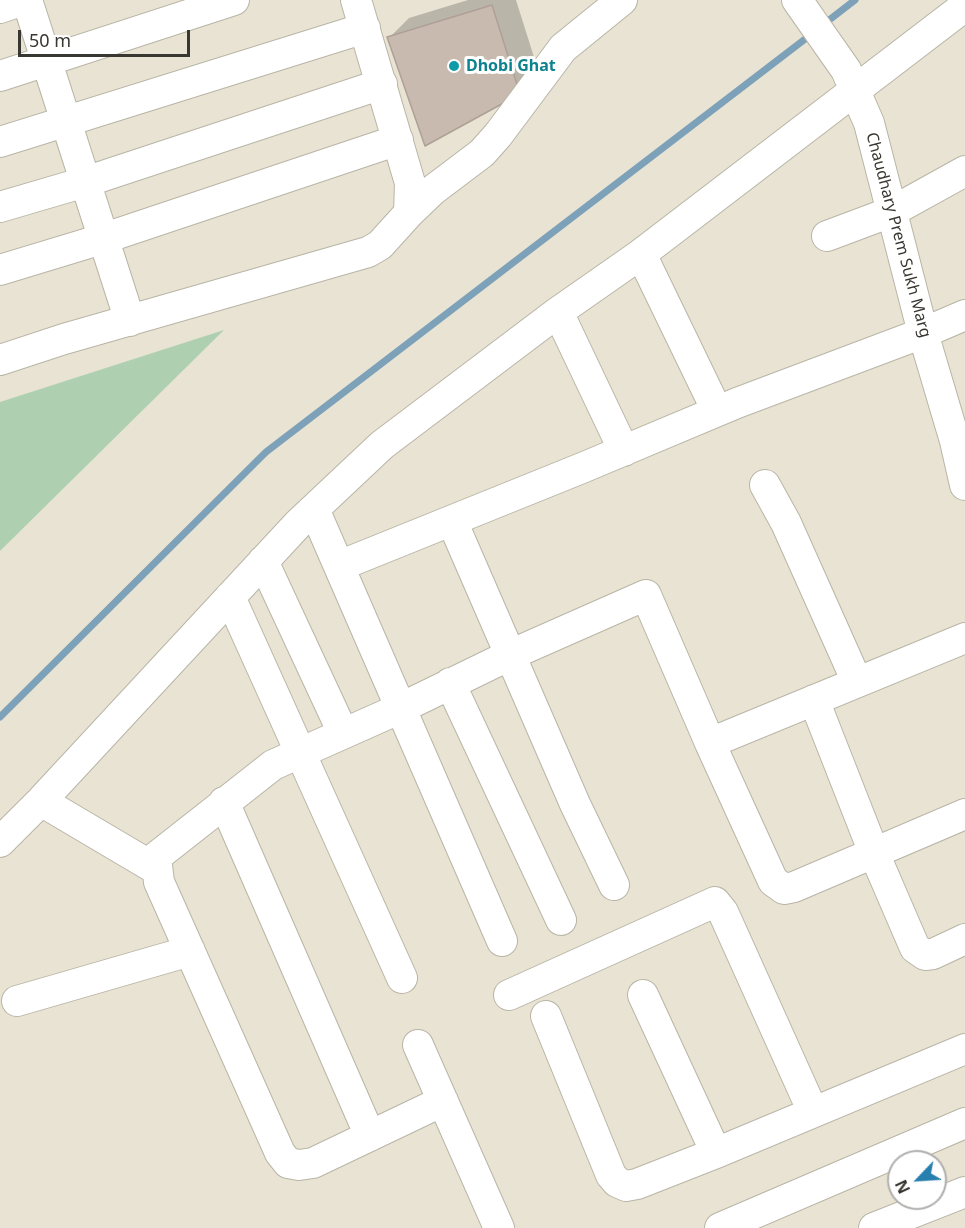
<!DOCTYPE html>
<style>
body{margin:0}
#map{position:relative;width:965px;height:1228px;overflow:hidden;background:#e8e3d3;font-family:"Noto Sans",sans-serif}
canvas{display:block}
.north{position:absolute;left:887px;top:1150px;width:60px;height:60px;box-sizing:border-box;background:#fff;border:2px solid #b0afad;border-radius:50%;rotate:245deg;font-size:16px;font-weight:700;line-height:24px;text-align:center;color:#393731}
.north::after{content:'';display:block;margin:auto;width:21px;height:27px;background:#277fae;clip-path:polygon(50% 0,100% 100%,50% 72%,0 100%)}
.scale{position:absolute;left:18px;top:30px;width:172px;height:27px;box-sizing:border-box;border:3px solid #393731;border-top:0;padding-left:8px;font-size:18px;line-height:21px;white-space:nowrap;color:#393731;-webkit-text-stroke:4px #fff;paint-order:stroke}
</style>
<div id="map">
<canvas width="965" height="1228"></canvas>
<div class="north">N</div>
<div class="scale">50 m</div>
</div>
<script>
const c = document.querySelector('canvas').getContext('2d');
c.lineJoin = 'round';
function fillPath(path, color) {
  c.fillStyle = color;
  c.fill(path, 'evenodd');
}
function toPath(rows) {
  const path = new Path2D();
  for (const r of rows) {
    path.moveTo(r[0], r[1]);
    for (let i = 2; i < r.length; i += 2) path.lineTo(r[i], r[i + 1]);
  }
  return path;
}
function stroke(path, color, width, dash) {
  c.strokeStyle = color;
  c.lineWidth = width;
  c.lineCap = dash ? 'butt' : 'round';
  c.setLineDash(dash || []);
  c.stroke(path);
}
function write(font, color, halo, rows, align = 'center') {
  c.font = font + ' "Noto Sans",sans-serif';
  c.lineWidth = 6;
  c.setLineDash([]);
  c.textBaseline = 'middle';
  c.strokeStyle = halo;
  c.fillStyle = color;
  for (const [text, x, y, turn = 0] of rows) {
    c.save();
    c.translate(x, y);
    c.rotate((+turn || 0) * Math.PI / 180);
    c.textAlign = isNaN(turn) ? turn : align;
    if (halo) c.strokeText(text, 0, 0);
    c.fillText(text, 0, 0);
    c.restore();
  }
}
fillPath(toPath([
 [224,330,0,551,0,402]
]), '#afd0b0');
fillPath(toPath([
 [468,0,516,0,539,73,519,93,389,38,409,18]
]), '#0003');
stroke(toPath([
 [824,24,855,0],
 [0,717,266,452,813,33]
]), '#7ca1b8', 7);
const building = toPath([
 [492,5,520,94,425,146,387,37,492,5]
]);
fillPath(building, '#c9bab0');
stroke(building, '#aea096', 1.5);
const minor = toPath([
 [27,0,130,321],
 [797,0,846,70,869,123,923,333,955,441,965,485],
 [0,8,23,0],
 [0,76,234,0],
 [0,142,365,28],
 [0,207,85,182,382,84],
 [409,213,433,190,482,153,498,135,563,48,622,0],
 [827,236,891,212,965,171],
 [641,254,717,411],
 [0,270,102,239,398,140],
 [558,312,624,451],
 [0,360,64,339,368,252,380,245,409,213,410,183,356,0],
 [765,485,786,523,857,682],
 [314,509,502,941],
 [452,521,575,804,614,885],
 [263,561,343,733],
 [339,566,582,468,737,403,923,333,965,315],
 [230,597,402,978],
 [450,683,561,920],
 [814,700,874,853,915,948,925,955,933,954,965,939],
 [710,743,773,881,784,889,794,887,965,814],
 [41,801,156,869],
 [224,802,370,1136],
 [0,842,41,801,298,524,382,445,558,312,641,254,965,6],
 [509,995,715,902,723,912,813,1112],
 [643,995,716,1153],
 [17,1001,190,951],
 [546,1016,611,1175,617,1182,626,1186,637,1184,716,1153,965,1049],
 [418,1045,499,1228],
 [443,1101,313,1163,299,1165,288,1163,280,1153,159,882,156,857,273,765,401,708,510,655,646,595,710,743,965,638],
 [720,1228,965,1123],
 [874,1228,965,1192]
]);
stroke(minor, '#b9b5a6', 32);
stroke(minor, '#fff', 30);
for (const [x, y, r, color] of [
 [454,66,6,"#0f9aa8"]
]) {
  const dot = new Path2D();
  dot.arc(x, y, r, 0, 2 * Math.PI);
  c.fillStyle = color;
  c.fill(dot);
  stroke(dot, '#fff', 2);
}
write('bold 16px', '#0d838f', '#fff', [
 ["Dhobi Ghat",466,66]
], 'left');
write('16px', '#393731', '#fff', [
 ["Chaudhary Prem Sukh Marg",898,235,75]
]);
</script>
